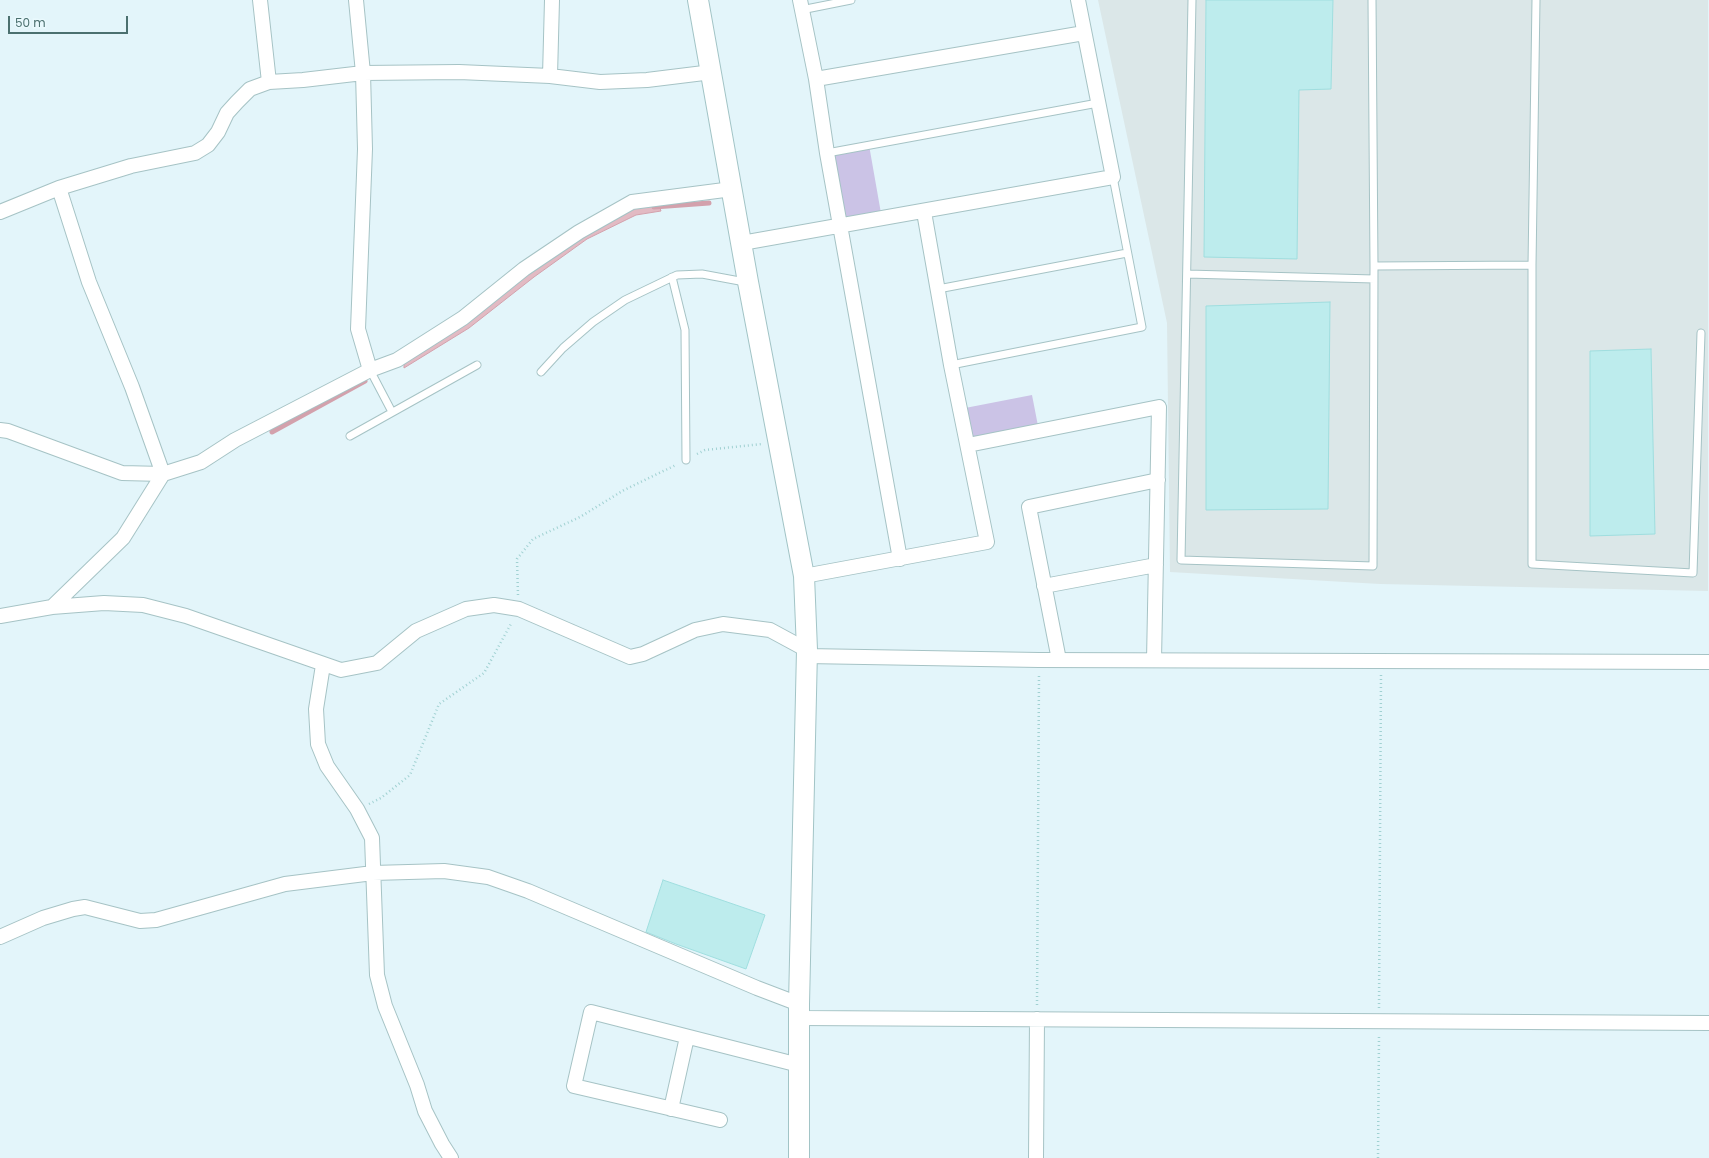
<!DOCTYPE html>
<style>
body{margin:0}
#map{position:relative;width:1709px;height:1158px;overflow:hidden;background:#e3f5fa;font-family:Poppins,sans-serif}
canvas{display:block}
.scale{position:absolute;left:8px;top:16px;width:120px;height:18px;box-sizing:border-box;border:2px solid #4b706f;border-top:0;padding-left:5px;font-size:12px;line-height:14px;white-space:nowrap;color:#4b706f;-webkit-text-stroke:3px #e9f9fd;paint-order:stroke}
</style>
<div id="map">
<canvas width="1709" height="1158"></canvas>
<div class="scale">50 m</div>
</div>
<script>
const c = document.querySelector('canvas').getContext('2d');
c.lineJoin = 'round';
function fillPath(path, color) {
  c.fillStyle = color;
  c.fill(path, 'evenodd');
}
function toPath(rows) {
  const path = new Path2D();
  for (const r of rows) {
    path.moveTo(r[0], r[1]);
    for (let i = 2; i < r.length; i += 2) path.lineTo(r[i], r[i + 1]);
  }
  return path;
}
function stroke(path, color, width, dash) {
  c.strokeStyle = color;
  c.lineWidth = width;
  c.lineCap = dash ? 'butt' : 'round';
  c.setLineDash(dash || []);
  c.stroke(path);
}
fillPath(toPath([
 [1098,0,1708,0,1708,591,1380,584,1170,572,1167,323]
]), '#dbe7e8');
fillPath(toPath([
 [869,145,882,219,840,227,827,153],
 [1032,395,1039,431,968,445,960,409]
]), '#cbc3e6');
const water = toPath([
 [658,202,661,211,636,215,587,239,534,277,469,328,404,368,404,359,531,269,632,207,658,202]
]);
fillPath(water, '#e2bac3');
stroke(water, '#d3a1ac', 1);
stroke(toPath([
 [654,207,709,203],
 [272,432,365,381]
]), '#d3a1ac', 5);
const building = toPath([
 [1206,0,1333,0,1331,89,1299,90,1297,259,1204,257,1206,0],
 [1330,302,1328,509,1206,510,1206,306,1330,302],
 [1651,349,1655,534,1590,536,1590,351,1651,349],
 [663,880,765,915,746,969,676,944,646,932,663,880]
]);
fillPath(building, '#bdeced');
stroke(building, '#9fdedf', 1);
const lane = toPath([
 [1192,0,1181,560,1373,566,1374,266],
 [1372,0,1374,266,1532,265,1536,0],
 [801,10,851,0],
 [827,153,1098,103],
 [1532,265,1532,564,1693,573,1701,333],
 [1187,274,1374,279],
 [672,277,685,330,686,460],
 [938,289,1127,253],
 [951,365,1142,327,1113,177],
 [370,370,392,412],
 [541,372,563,348,593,322,625,300,677,275,702,274,745,282],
 [350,436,477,365]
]);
const street = toPath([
 [260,0,269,82],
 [356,0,363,73,365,149,358,329,370,370],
 [800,0,816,79,827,153,900,559],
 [550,76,552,0],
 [816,79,1084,33],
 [59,188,89,282,132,387,163,474],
 [0,212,59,188,131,166,195,153,208,145,218,132,227,113,237,102,250,89,269,82,303,80,363,73,459,72,550,76,600,82,647,80,712,72],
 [742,243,1113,177,1078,0],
 [0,430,8,431,122,473,163,474,201,462,235,440,370,370,397,360,463,318,524,269,579,232,632,202,732,189],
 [968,445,1159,407,1154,660],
 [804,576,987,542,951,365,924,212],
 [1044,586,1156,565],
 [52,607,123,538,163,474],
 [0,616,52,607,104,603,143,605,186,616,341,670,377,663,416,631,466,609,494,605,519,609,630,657,643,654,695,630,723,624,770,630,807,650],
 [806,656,1039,660,1709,662],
 [1059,660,1029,507,1158,480],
 [323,665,316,709,318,744,327,766,357,809,372,838,377,975,385,1006,417,1085,425,1111,442,1144,451,1158],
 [0,937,43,918,73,909,85,907,140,921,156,920,285,884,373,873,444,871,488,877,528,891,757,988,799,1004],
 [799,1018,1709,1023],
 [671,1109,687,1037],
 [720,1120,574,1086,591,1012,799,1065],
 [1036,1158,1037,1019]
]);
const secondary = toPath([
 [698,0,748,282,804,576,807,650,799,1004,799,1158]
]);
stroke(lane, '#a6c3c5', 9);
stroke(street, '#a6c3c5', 16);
stroke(secondary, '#a2c4c6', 22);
stroke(toPath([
 [697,454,705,450,762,444],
 [518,595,517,559,533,539,580,517,624,490,676,465],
 [369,804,381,798,410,775,439,704,484,673,512,622],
 [1037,1005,1039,674],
 [1379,1008,1381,675],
 [1378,1158,1379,1035]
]), '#a1d1d2', 2.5, [1, 3]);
stroke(lane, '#fff', 7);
stroke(street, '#fff', 14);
stroke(secondary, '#fff', 20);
</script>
